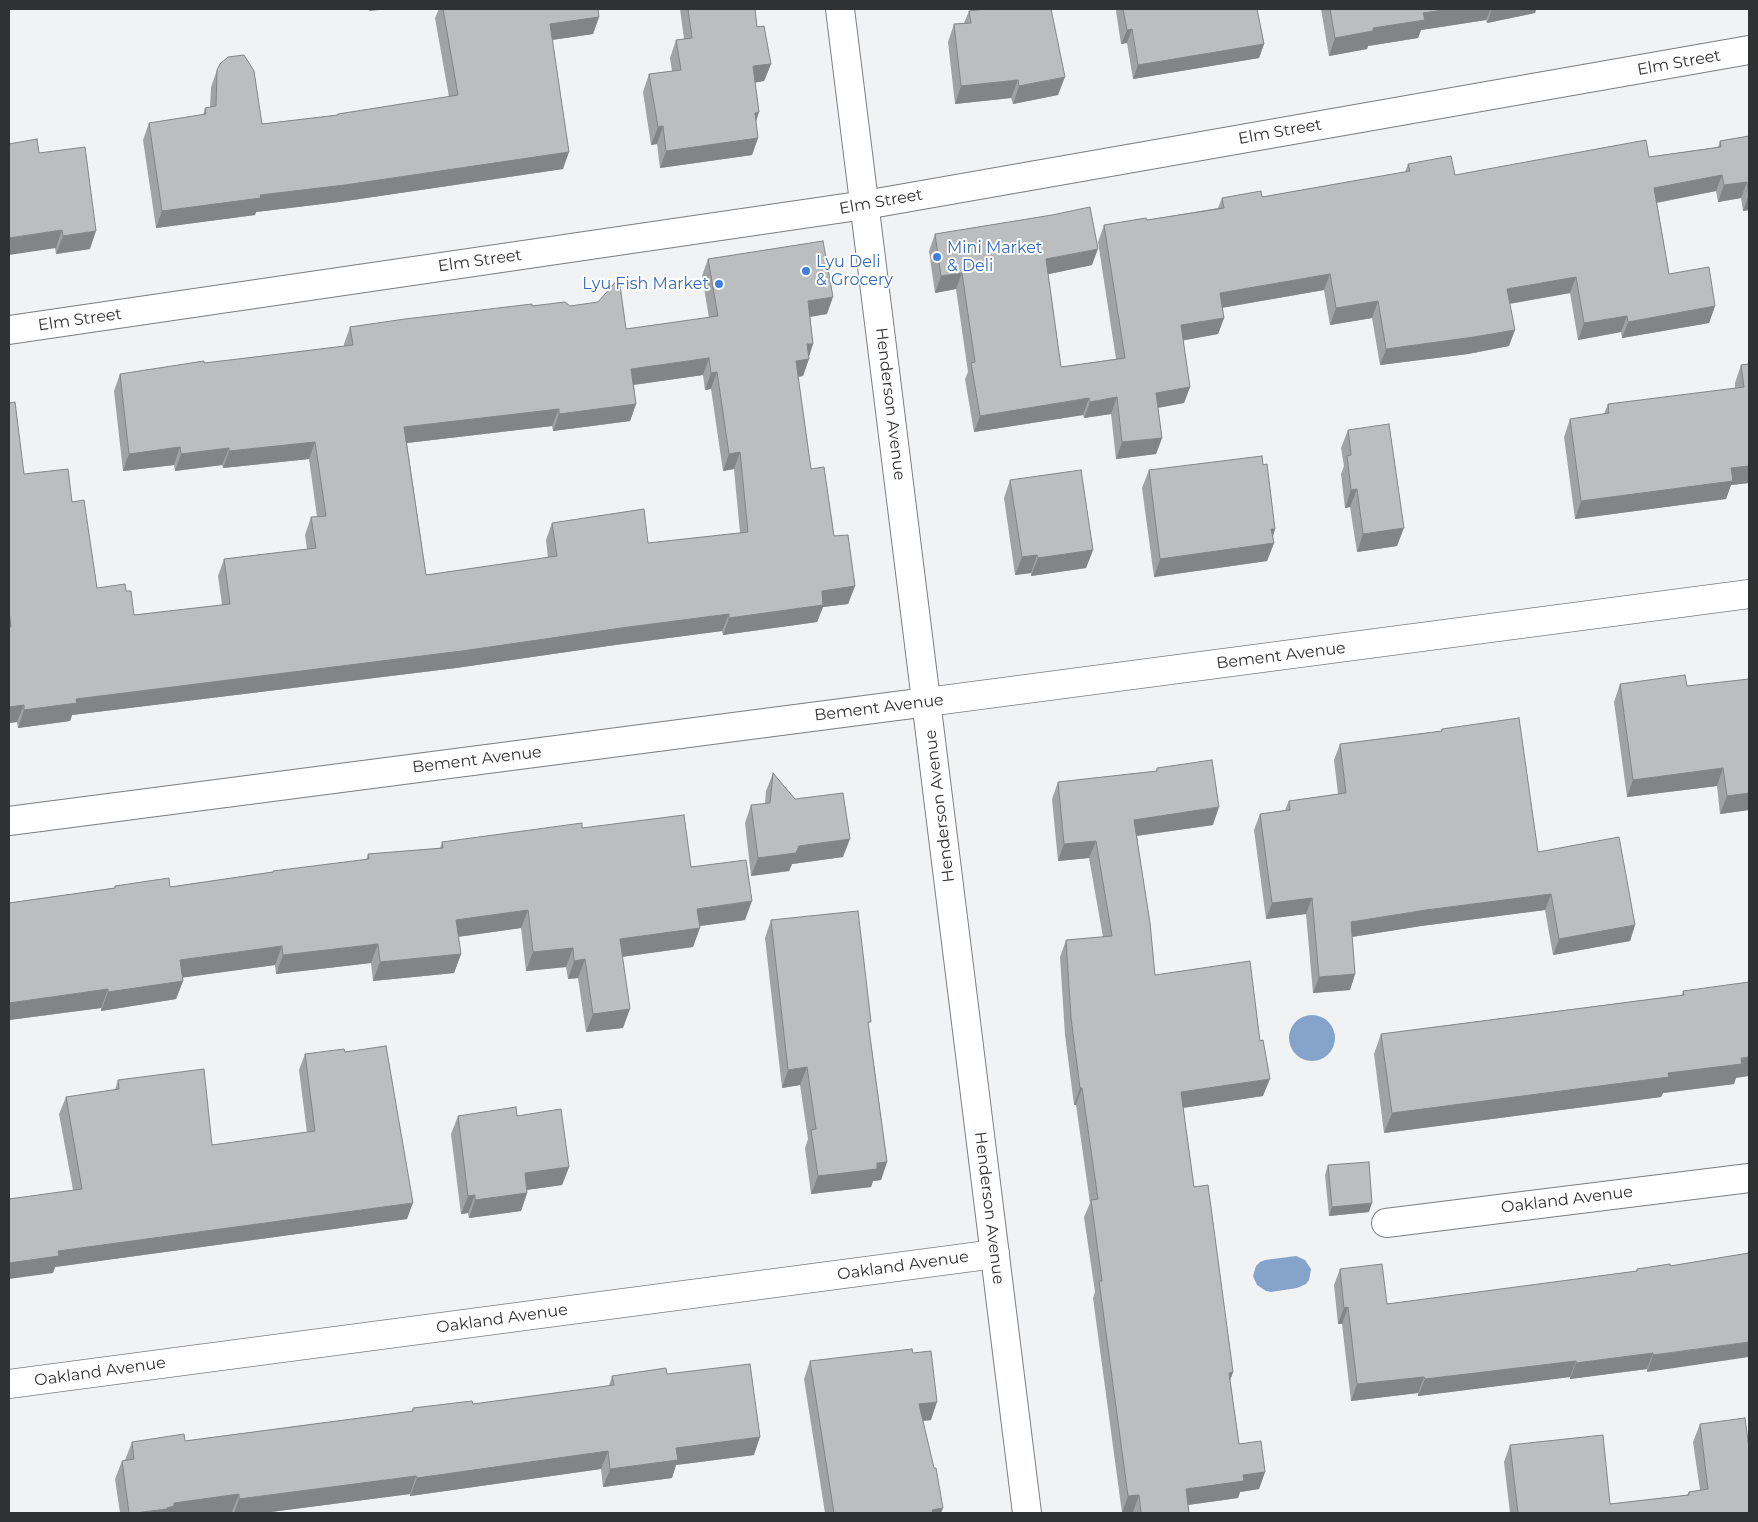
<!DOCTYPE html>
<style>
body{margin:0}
#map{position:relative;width:1758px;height:1522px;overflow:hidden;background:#f0f2f4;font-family:Montserrat,sans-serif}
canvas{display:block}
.frame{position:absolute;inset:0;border:10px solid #303132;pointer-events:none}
</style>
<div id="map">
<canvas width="1758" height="1522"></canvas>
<div class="frame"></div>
</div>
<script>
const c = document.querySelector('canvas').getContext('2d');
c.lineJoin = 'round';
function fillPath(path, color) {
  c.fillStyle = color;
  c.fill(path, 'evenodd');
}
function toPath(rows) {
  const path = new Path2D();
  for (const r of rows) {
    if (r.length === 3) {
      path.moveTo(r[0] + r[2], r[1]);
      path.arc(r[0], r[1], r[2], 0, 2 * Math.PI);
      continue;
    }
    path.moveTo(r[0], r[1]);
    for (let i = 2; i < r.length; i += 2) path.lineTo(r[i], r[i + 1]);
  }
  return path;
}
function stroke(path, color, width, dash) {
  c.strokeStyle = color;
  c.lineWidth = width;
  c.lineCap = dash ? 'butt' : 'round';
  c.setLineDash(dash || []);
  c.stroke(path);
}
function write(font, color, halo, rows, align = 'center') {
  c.font = font + ' Montserrat,sans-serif';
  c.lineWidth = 4;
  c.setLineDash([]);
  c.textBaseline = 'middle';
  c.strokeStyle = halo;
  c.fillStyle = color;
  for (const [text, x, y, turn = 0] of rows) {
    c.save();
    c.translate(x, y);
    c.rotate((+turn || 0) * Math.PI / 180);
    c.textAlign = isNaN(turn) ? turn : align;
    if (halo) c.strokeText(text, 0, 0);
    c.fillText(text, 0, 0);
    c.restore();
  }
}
fillPath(toPath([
 [1312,1038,23],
 [1296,1256,1305,1260,1311,1269,1309,1280,1306,1284,1297,1288,1271,1292,1266,1291,1257,1285,1253,1276,1256,1266,1260,1262,1265,1260]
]), '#85a3cb');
const minor = toPath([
 [9,330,865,205,1749,50],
 [927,702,1749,594],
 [1386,1223,1749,1178],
 [9,1384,995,1254]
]);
const tertiary = toPath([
 [840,9,1027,1513],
 [9,821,927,702]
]);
stroke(minor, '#7b7d7e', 30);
stroke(tertiary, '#7b7d7e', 30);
stroke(minor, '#fff', 28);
stroke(tertiary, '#fff', 28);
fillPath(toPath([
 [439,9,598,9,599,17,593,34,552,40,563,169,339,202,256,212,255,215,156,228,143,140,149,123,203,115,205,108,210,107,211,87,217,70,262,124,337,115,338,114,449,97,435,18],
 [680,9,755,9,757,27,771,64,764,81,755,82,759,112,756,122,758,138,752,155,660,168,657,144,651,145,643,92,649,74,672,71,670,58,676,40,684,39],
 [1117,9,1257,9,1264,44,1259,58,1133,79,1127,43,1121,44,1116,11],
 [1321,9,1536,9,1535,13,1487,23,1486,20,1421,30,1418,38,1368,46,1367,49,1329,56],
 [969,11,1058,95,1013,104,1011,98,955,104,948,42,954,24,964,23],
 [1749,136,1749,210,1743,211,1741,198,1718,202,1716,191,1657,203,1669,274,1715,306,1709,323,1622,338,1621,332,1578,340,1570,293,1510,304,1509,346,1468,354,1380,365,1372,318,1330,325,1324,290,1222,308,1224,318,1218,334,1183,340,1190,387,1184,403,1158,408,1162,438,1156,454,1116,459,1111,414,1084,418,1083,415,974,432,965,379,968,372,956,289,935,293,929,251,935,234,1092,265,1048,274,1061,367,1116,359,1098,242,1104,225,1147,220,1218,208,1222,198,1262,197,1405,172,1408,164,1455,175,1649,157,1718,147,1720,141],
 [39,153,90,249,56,254],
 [708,259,827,314,810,317,813,344,803,376,798,377,811,469,834,536,855,586,848,604,823,607,817,622,723,635,722,631,615,645,456,668,72,715,70,721,18,728,17,722,9,723,9,403,24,474,72,502,97,588,126,591,134,615,222,605,218,576,224,559,307,549,305,535,311,517,317,517,309,459,223,468,222,465,175,471,174,465,123,471,114,391,120,374,344,346,344,344,350,327,532,306,570,306,626,329,709,318,702,276],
 [703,375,705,390,711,389,723,471,734,469,740,533,648,543,552,523,546,540,548,558,426,575,407,443,552,426,553,431,630,421,636,404,634,385],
 [1749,364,1749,483,1731,485,1726,499,1575,519,1564,437,1570,419,1604,414,1608,404,1735,389,1735,383,1741,365],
 [1348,430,1397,546,1357,552,1350,507,1345,508,1341,474,1344,466,1341,448],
 [1263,465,1275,529,1273,537,1274,543,1267,561,1154,577,1142,488,1149,470],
 [1010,480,1093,550,1086,568,1031,576,1031,573,1015,575,1004,498],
 [1620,684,1687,686,1749,810,1720,814,1717,786,1627,797,1614,702],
 [1442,729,1538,852,1635,925,1630,941,1553,955,1545,910,1421,926,1352,937,1355,974,1350,990,1313,993,1306,914,1266,919,1254,830,1260,814,1285,810,1289,801,1338,794,1334,760,1340,744,1441,731],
 [1157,768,1213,825,1137,836,1155,975,1263,1096,1183,1108,1194,1187,1233,1372,1230,1380,1239,1444,1265,1472,1259,1489,1240,1492,1238,1498,1188,1505,1189,1513,1133,1513,1133,1512,1122,1513,1093,1298,1095,1292,1084,1217,1090,1203,1076,1105,1074,1105,1065,1035,1060,957,1066,940,1103,937,1089,858,1058,861,1052,799,1058,782,1156,771],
 [773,773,843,857,792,864,789,871,751,876,745,823,751,805,765,804,766,791],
 [582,828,691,867,745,920,700,926,693,947,622,957,623,1028,586,1032,578,978,568,979,566,967,526,971,521,928,458,937,461,954,454,973,373,981,371,963,276,974,275,965,183,977,183,981,176,999,101,1011,101,1008,9,1020,9,903,114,888,115,886,170,887,273,872,273,871,366,860,368,854,440,848,442,842],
 [771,920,869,1028,887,1162,881,1180,873,1181,871,1187,811,1194,805,1148,808,1139,800,1085,782,1088,765,938],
 [1683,991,1736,1078,1734,1084,1663,1093,1661,1097,1384,1133,1374,1054,1381,1034,1682,995],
 [345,1052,407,1219,55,1267,53,1273,73,1190,59,1114,66,1097,115,1090,118,1080,212,1145,307,1133,299,1070,305,1054],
 [458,1116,517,1116,569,1167,562,1185,527,1190,527,1193,521,1211,469,1218,468,1213,461,1214,451,1134],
 [1328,1165,1369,1212,1329,1216,1325,1175],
 [1749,1253,1647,1372,1647,1369,1570,1379,1570,1377,1418,1396,1418,1393,1351,1401,1342,1324,1338,1324,1334,1285,1340,1269,1387,1304,1636,1272,1637,1269,1670,1266],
 [913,1353,931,1420,923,1421,941,1513,825,1513,804,1379,810,1361],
 [667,1374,754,1455,676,1465,672,1478,603,1487,601,1469,410,1496,410,1494,263,1513,232,1513,232,1512,224,1513,120,1513,115,1479,122,1461,125,1460,132,1442,185,1441,412,1411,413,1408,473,1404,609,1386,612,1376],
 [1700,1424,1749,1513,1510,1513,1504,1462,1510,1445,1610,1504,1687,1495,1689,1492,1700,1490,1693,1442]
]), '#a1a3a3');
fillPath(toPath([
 [370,9,391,9,369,11],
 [1450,9,1491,9,1486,20,1421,30,1418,38,1368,46,1367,49,1329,56,1335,38,1373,28,1423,13],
 [1492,9,1536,9,1535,13,1487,23],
 [599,17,593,34,544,41,550,24],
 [1132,29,1127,43,1121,44,1127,30],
 [1264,44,1259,58,1133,79,1138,65],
 [771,64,764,81,747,84,753,66],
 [1065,77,1058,95,1013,104,1019,86],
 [1018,80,1011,98,955,104,961,86],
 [759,112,753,129,755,113],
 [663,126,657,144,651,145,658,127],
 [758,138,752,155,660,168,666,151],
 [569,152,563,169,339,202,256,212,255,215,156,228,162,211,260,195],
 [1722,175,1716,191,1648,204,1654,188],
 [1747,182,1741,198,1718,202,1724,185],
 [1749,194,1749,210,1743,211],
 [62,230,56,248,9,255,9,238],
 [96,231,90,249,56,254,63,236],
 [1098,249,1092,265,1040,276,1046,259],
 [962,273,956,289,935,293,941,276],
 [1330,274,1324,290,1214,309,1220,293],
 [1576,277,1570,293,1501,305,1507,289],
 [833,297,827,314,801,318,808,301],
 [1378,301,1372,318,1330,325,1336,308],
 [1715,306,1709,323,1622,338,1628,322],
 [1627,316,1621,332,1578,340,1584,323],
 [1224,318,1218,334,1175,342,1181,325],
 [1515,330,1509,346,1468,354,1380,365,1386,349],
 [807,344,813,344,808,359,809,359,803,376,789,378,796,361],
 [709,358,703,375,625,386,631,369],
 [717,372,711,389,705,390,711,373],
 [1190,387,1184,403,1150,409,1156,393],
 [1117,397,1111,414,1084,418,1090,402],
 [1089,398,1083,415,974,432,980,416],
 [636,404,630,421,553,431,559,414],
 [559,409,552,426,398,444,404,427],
 [1162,438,1156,454,1116,459,1122,442],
 [315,442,309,459,223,468,229,451],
 [180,447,174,465,123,471,129,454],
 [229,448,222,465,175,471,181,454],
 [740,452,734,469,723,471,729,454],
 [1749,466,1749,483,1731,485,1726,499,1575,519,1581,501,1731,468],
 [1357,489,1350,507,1345,508,1351,490],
 [1404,528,1397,546,1357,552,1363,534],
 [1271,529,1275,529,1270,544,1274,543,1267,561,1154,577,1160,559],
 [1093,550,1086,568,1031,576,1038,558],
 [1037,555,1031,573,1015,575,1022,557],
 [855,586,848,604,823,607,817,622,723,635,729,618,822,591],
 [729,614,722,631,615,645,456,668,72,715,70,721,18,728,24,710,76,699],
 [24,705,17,722,9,723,9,707],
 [1723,768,1717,786,1627,797,1633,780],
 [1749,793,1749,810,1720,814,1727,796],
 [1219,807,1213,825,1128,837,1134,820],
 [850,839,843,857,792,864,789,871,751,876,758,858,799,846],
 [1096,841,1089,858,1058,861,1064,844],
 [1551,894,1545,910,1421,926,1345,938,1351,922,1426,910],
 [1312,898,1306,914,1266,919,1272,903],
 [752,901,745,920,691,927,697,909],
 [528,910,521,928,449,938,456,920],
 [1635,925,1630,941,1553,955,1559,939],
 [700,928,693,947,613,958,620,939],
 [378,944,371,963,276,974,283,955],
 [282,946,275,965,173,979,180,960],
 [573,948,566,967,526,971,533,952],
 [461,954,454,973,373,981,380,962],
 [585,959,578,978,568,979,574,961],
 [1355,974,1350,990,1313,993,1319,977],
 [183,981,176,999,101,1011,108,992],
 [108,989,101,1008,9,1020,9,1003],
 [630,1009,623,1028,586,1032,593,1014],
 [1749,1057,1749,1076,1736,1078,1734,1084,1663,1093,1661,1097,1384,1133,1392,1113,1668,1073],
 [807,1067,800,1085,782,1088,788,1070],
 [1270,1079,1263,1096,1175,1109,1181,1092],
 [1080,1088,1082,1088,1076,1105,1074,1105],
 [887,1162,881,1180,873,1181,871,1187,811,1194,818,1176],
 [569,1167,562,1185,518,1191,525,1173],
 [527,1193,521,1211,469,1218,475,1200],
 [475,1195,468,1213,461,1214,468,1196],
 [413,1203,407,1219,55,1267,53,1273,9,1279,9,1263,58,1251],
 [1372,1203,1369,1212,1329,1216,1332,1207],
 [1348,1307,1342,1324,1338,1324,1344,1308],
 [1749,1342,1749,1357,1647,1372,1653,1355],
 [1653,1353,1647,1369,1570,1379,1576,1363],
 [1576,1361,1570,1377,1418,1396,1425,1379],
 [1233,1372,1227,1389,1229,1373],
 [1424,1377,1418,1393,1351,1401,1357,1384],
 [937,1402,931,1420,912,1422,919,1404],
 [760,1437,754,1455,676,1465,672,1478,603,1487,610,1469,676,1448],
 [608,1451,601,1469,410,1496,417,1478],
 [1265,1472,1259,1489,1240,1492,1238,1498,1180,1506,1186,1489,1243,1475],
 [416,1476,410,1494,263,1513,234,1513,239,1499],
 [239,1494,232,1512,224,1513,135,1513,167,1508,174,1503],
 [1139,1495,1133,1512,1122,1513,1128,1496],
 [943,1508,941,1513,931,1513,932,1510]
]), '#838485');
const building = toPath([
 [443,9,598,9,599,17,550,24,569,152,345,185,260,195,261,198,162,211,149,123,206,114,205,108,216,106,217,70,220,64,228,57,244,55,254,71,262,124,338,115,338,114,458,95,443,9],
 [688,9,755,9,757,27,764,26,771,64,753,66,759,112,755,113,758,138,666,151,663,126,658,127,649,74,681,70,676,40,692,38,688,9],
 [986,9,1051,9,1065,77,1019,86,1018,80,961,86,954,24,971,23,969,11,986,9],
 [1123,9,1257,9,1264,44,1138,65,1132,29,1127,30,1123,9],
 [1330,9,1450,9,1423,13,1425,20,1373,28,1373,31,1335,38,1330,9],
 [1749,136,1749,194,1747,182,1724,185,1722,175,1654,188,1669,274,1709,267,1715,306,1628,322,1627,316,1584,323,1576,277,1507,289,1515,330,1474,337,1386,349,1378,301,1336,308,1330,274,1220,293,1224,318,1181,325,1190,387,1156,393,1162,438,1122,442,1117,397,1090,402,1089,398,980,416,971,363,975,362,962,273,941,276,935,234,1052,215,1090,207,1098,249,1046,259,1061,367,1125,358,1104,225,1146,218,1147,220,1224,208,1222,198,1261,191,1262,197,1410,171,1408,164,1451,156,1455,175,1646,140,1649,157,1721,147,1720,141,1749,136],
 [37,139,39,153,85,147,96,231,63,236,62,230,9,238,9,144,37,139],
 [823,241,833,297,808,301,813,344,807,344,809,359,796,361,811,469,824,467,834,536,848,535,855,586,822,591,823,605,729,618,729,614,621,628,462,651,76,699,77,703,24,710,24,705,9,707,9,627,11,627,9,610,9,403,15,402,24,474,68,469,72,502,84,500,97,588,125,584,126,591,131,591,134,615,230,604,224,559,316,548,311,517,326,516,315,442,229,451,229,448,181,454,180,447,129,454,120,374,204,361,204,363,238,359,353,345,350,327,405,319,532,304,532,306,565,302,570,306,598,302,619,278,626,329,718,316,708,259,823,241],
 [709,358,711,373,717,372,729,454,740,452,748,532,648,543,644,509,552,523,557,556,426,575,404,427,559,409,559,414,636,404,631,369,709,358],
 [1749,364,1749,466,1731,468,1733,481,1581,501,1570,419,1609,413,1608,404,1744,387,1741,365,1749,364],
 [1389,424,1404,528,1363,534,1357,489,1351,490,1347,456,1351,455,1348,430,1389,424],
 [1262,456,1263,465,1267,464,1275,529,1271,529,1274,543,1160,559,1149,470,1262,456],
 [1081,470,1093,550,1038,558,1037,555,1022,557,1010,480,1081,470],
 [1685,675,1687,686,1749,679,1749,793,1727,796,1723,768,1633,780,1620,684,1685,675],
 [1519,718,1538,852,1619,837,1635,925,1559,939,1551,894,1426,910,1351,922,1355,974,1319,977,1312,898,1272,903,1260,814,1290,810,1289,801,1346,793,1340,744,1442,731,1442,729,1519,718],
 [1212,760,1219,807,1134,820,1150,923,1155,975,1250,961,1260,1041,1263,1040,1270,1079,1181,1092,1194,1187,1208,1185,1233,1372,1229,1373,1239,1444,1261,1441,1265,1472,1243,1475,1244,1481,1186,1489,1189,1513,1141,1513,1139,1495,1128,1496,1099,1281,1102,1281,1091,1200,1098,1199,1082,1088,1080,1088,1071,1018,1066,940,1112,936,1096,841,1064,844,1058,782,1157,771,1157,768,1212,760],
 [773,773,795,799,843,793,850,839,799,846,796,853,758,858,751,805,770,803,773,773],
 [684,815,691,867,746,860,752,901,697,909,700,928,620,939,630,1009,593,1014,585,959,574,961,573,948,533,952,528,910,456,920,461,954,380,962,378,944,283,955,282,946,180,960,183,981,108,992,108,989,9,1003,9,903,115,888,115,886,169,878,170,887,273,872,273,871,369,859,368,854,443,848,442,842,582,823,582,828,684,815],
 [858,911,871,1022,868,1022,887,1162,877,1163,877,1169,818,1176,811,1130,816,1129,807,1067,788,1070,771,920,858,911],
 [1749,982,1749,1057,1741,1058,1742,1064,1668,1073,1669,1077,1392,1113,1381,1034,1684,995,1683,991,1749,982],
 [386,1046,413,1203,58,1251,59,1256,9,1263,9,1199,82,1189,66,1097,119,1089,118,1080,204,1069,212,1145,315,1131,305,1054,344,1049,345,1052,386,1046],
 [516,1107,517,1116,561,1109,569,1167,525,1173,527,1193,475,1200,475,1195,468,1196,458,1116,516,1107],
 [1369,1162,1372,1203,1332,1207,1328,1165,1369,1162],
 [1749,1253,1749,1342,1653,1355,1653,1353,1576,1363,1576,1361,1425,1379,1424,1377,1357,1384,1348,1307,1344,1308,1340,1269,1382,1264,1387,1304,1637,1271,1637,1269,1670,1264,1670,1266,1749,1253],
 [912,1349,913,1353,931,1351,937,1402,919,1404,934,1468,936,1468,943,1508,932,1510,933,1513,834,1513,810,1361,912,1349],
 [750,1364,760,1437,676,1448,678,1460,610,1469,608,1451,417,1478,416,1476,239,1499,239,1494,174,1503,174,1506,167,1508,167,1509,135,1513,129,1513,122,1461,134,1459,132,1442,184,1434,185,1441,413,1411,413,1408,472,1401,473,1404,614,1385,612,1376,666,1368,667,1374,750,1364],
 [1745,1418,1749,1448,1749,1513,1518,1513,1510,1445,1603,1435,1610,1504,1689,1495,1689,1492,1708,1489,1700,1424,1745,1418]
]);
fillPath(building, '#bbbdbe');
stroke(building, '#838485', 1);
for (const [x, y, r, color] of [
 [937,257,5,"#3f7fe0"],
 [806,271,5,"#3f7fe0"],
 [719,284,5,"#3f7fe0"]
]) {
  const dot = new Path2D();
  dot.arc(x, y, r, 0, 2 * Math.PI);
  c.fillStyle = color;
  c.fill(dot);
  stroke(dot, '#fff', 2);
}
write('16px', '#303132', '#fff', [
 ["Elm Street",1679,63,-10],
 ["Elm Street",1280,132,-10],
 ["Elm Street",881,202,-10],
 ["Elm Street",480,261,-8],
 ["Elm Street",80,320,-8],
 ["Henderson Avenue",890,404,83],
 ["Bement Avenue",1281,656,-7],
 ["Bement Avenue",879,708,-7],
 ["Bement Avenue",477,760,-7],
 ["Henderson Avenue",940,806,-97],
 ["Oakland Avenue",1567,1200,-7],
 ["Henderson Avenue",989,1208,83],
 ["Oakland Avenue",903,1266,-8],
 ["Oakland Avenue",502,1319,-8],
 ["Oakland Avenue",100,1372,-8]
]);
write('16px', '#366cbe', '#fff', [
 ["Mini Market",947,248],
 ["& Deli",947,266],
 ["Lyu Deli",816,262],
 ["& Grocery",816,280],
 ["Lyu Fish Market",709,284,"right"]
], 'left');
</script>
